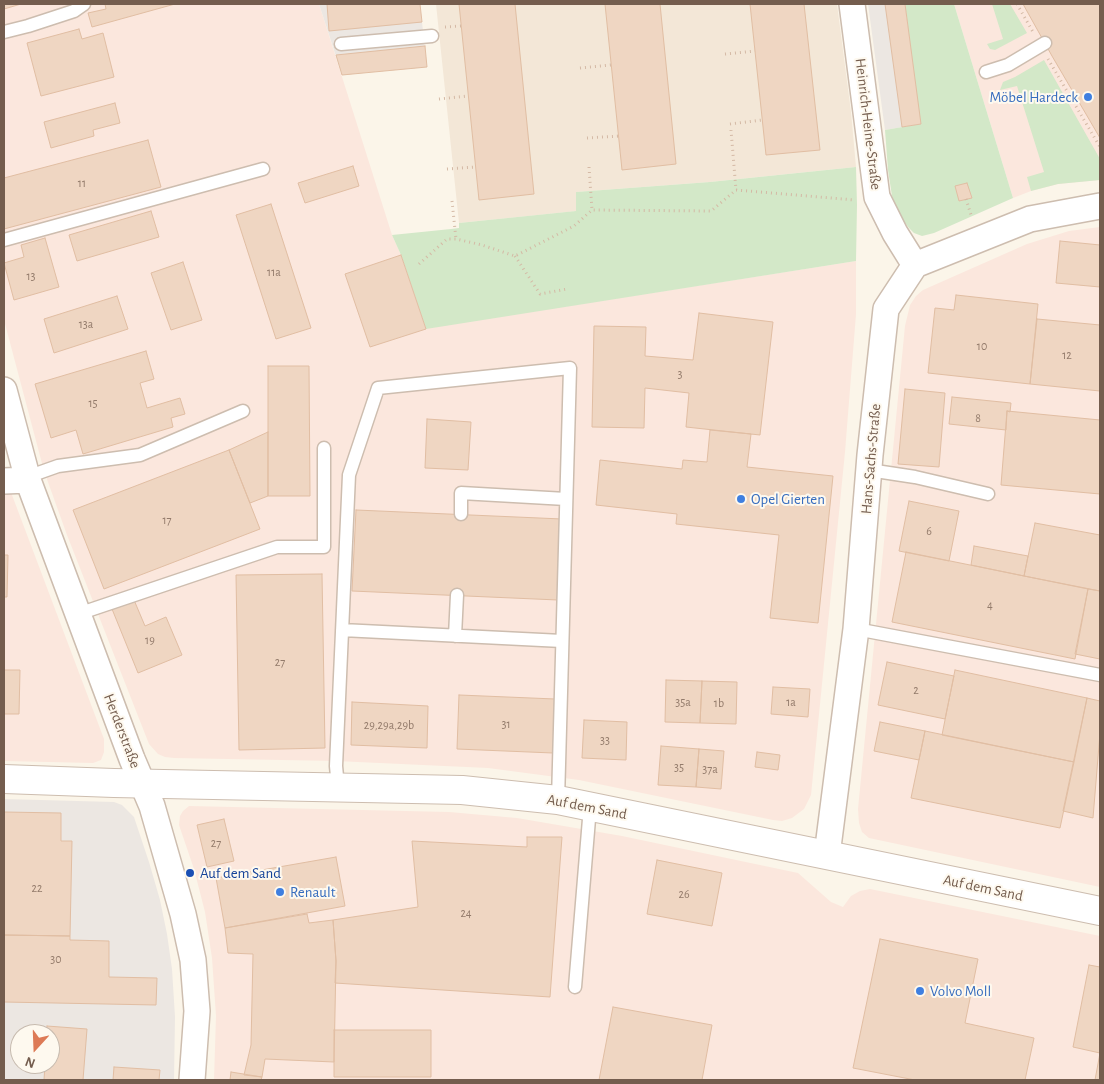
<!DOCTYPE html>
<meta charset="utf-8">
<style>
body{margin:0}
#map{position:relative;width:1104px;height:1084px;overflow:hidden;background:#fbf5e9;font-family:"Alegreya Sans",sans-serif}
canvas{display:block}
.frame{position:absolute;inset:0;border:5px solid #745d4e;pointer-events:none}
.north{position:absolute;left:10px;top:1024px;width:50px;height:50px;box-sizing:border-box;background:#fef9ef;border:1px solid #c7bbaf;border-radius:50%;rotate:200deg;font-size:14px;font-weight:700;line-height:20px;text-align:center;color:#745d4e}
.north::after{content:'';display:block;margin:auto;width:18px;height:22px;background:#dd7a56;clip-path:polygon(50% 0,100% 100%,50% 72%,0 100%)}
</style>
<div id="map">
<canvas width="1104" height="1084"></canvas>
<div class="frame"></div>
<div class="north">N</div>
</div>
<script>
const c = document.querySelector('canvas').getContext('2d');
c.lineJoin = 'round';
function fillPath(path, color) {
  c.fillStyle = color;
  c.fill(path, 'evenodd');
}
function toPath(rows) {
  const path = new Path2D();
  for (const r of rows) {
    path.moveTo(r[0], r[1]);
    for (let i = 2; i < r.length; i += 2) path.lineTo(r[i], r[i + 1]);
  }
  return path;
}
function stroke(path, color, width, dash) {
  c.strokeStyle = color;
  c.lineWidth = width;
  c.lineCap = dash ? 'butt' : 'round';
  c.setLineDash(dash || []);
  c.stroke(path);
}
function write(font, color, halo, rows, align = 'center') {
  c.font = font + ' "Alegreya Sans",sans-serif';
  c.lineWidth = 4;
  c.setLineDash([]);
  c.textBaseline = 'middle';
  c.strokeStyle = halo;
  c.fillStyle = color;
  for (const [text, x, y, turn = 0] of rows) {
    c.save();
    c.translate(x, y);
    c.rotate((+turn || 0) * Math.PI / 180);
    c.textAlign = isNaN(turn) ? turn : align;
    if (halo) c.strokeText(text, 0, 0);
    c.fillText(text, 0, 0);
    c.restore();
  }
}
fillPath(toPath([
 [436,4,837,4,851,112,856,167,710,182,576,192,577,211,459,223]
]), '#f3e7d7');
fillPath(toPath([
 [4,4,319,4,392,235,401,255,426,328,856,261,856,314,845,452,811,795,804,809,792,818,782,821,773,820,579,780,488,768,336,761,174,758,165,757,158,754,149,744,67,535,44,471,4,320],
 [954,4,1100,4,1100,180,1058,184,1031,191,1013,198],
 [1100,227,1100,887,869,838,862,832,859,823,858,809,905,326,910,305,916,296,923,290,1027,244,1069,231],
 [4,487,9,487,104,739,104,752,101,760,93,763,4,761],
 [189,806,449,812,517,818,622,836,798,873,831,902,843,907,851,896,860,891,870,889,1100,936,1100,1080,214,1080,216,1016,212,958,205,912,194,869,179,825,180,816,183,811]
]), '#fbe7dd');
fillPath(toPath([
 [319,4,420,4,427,67,342,75],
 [868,4,905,4,921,124,885,130],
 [4,799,114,802,122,805,134,817,149,862,160,900,167,934,172,969,175,1017,174,1080,4,1080],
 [20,1034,50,1034,50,1064,20,1064]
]), '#ece7e2');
fillPath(toPath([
 [905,4,954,4,1013,198,934,233,922,236,914,233,909,228,902,219,892,196,888,170,885,130,920,124],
 [992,4,1010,4,1027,33,995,50,990,49,987,44,1003,39],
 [1044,60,1100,159,1100,180,1058,184,1031,191,1027,177,1044,172,1017,86,1000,90,1003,82,1015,77],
 [856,167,857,205,856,261,426,329,401,255,392,235,451,229,459,228,459,223,576,211,576,192,710,182]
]), '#d3e8c8');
const building = toPath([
 [4,4,21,4,4,9,4,4],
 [105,4,175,4,92,27,88,13,106,9,105,4],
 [327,4,420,4,422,22,329,31,327,4],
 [459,4,515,4,534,194,479,200,459,4],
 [605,4,660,4,676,164,622,170,605,4],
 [750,4,804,4,820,150,766,155,750,4],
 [885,4,905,4,921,124,902,127,885,4],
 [1023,4,1100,4,1100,138,1052,56,1023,4],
 [79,29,82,39,103,33,114,77,41,96,27,43,79,29],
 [425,46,427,67,342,75,336,55,425,46],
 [115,103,120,123,93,130,94,136,51,148,44,122,115,103],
 [148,140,161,187,4,229,4,178,148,140],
 [353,166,359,186,305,203,298,183,353,166],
 [967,183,972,198,959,201,955,186,967,183],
 [271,204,311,328,276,339,236,215,271,204],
 [151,211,159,237,77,261,69,235,151,211],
 [45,238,59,287,14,300,4,263,24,257,21,245,45,238],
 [1060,241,1100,245,1100,287,1056,283,1060,241],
 [401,255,426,329,370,347,345,274,401,255],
 [183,262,202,320,171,330,151,273,183,262],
 [956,295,1038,304,1030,384,928,373,935,308,954,310,956,295],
 [117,296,128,329,54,353,44,319,117,296],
 [699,313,773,322,760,435,686,427,689,393,645,388,644,428,592,427,594,326,646,327,645,356,693,360,699,313],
 [1037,319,1100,325,1100,391,1030,384,1037,319],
 [146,351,154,379,140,383,147,408,180,398,185,414,171,418,173,427,83,454,76,430,51,438,35,384,146,351],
 [268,366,309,366,310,496,268,496,268,366],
 [905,389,945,393,939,467,898,464,905,389],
 [952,397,1011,403,1010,412,1007,411,1006,430,949,424,952,397],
 [1007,411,1100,420,1100,494,1001,485,1007,411],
 [427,419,471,422,468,470,425,468,427,419],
 [710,430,751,434,747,467,833,476,818,623,770,618,779,535,676,524,677,514,596,505,600,460,682,469,683,460,707,462,710,430],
 [268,432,268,496,250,503,229,450,268,432],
 [229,450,260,529,104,589,73,510,229,450],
 [909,501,959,511,949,561,899,551,909,501],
 [356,510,562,519,558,600,352,591,356,510],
 [1035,523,1100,535,1100,591,1024,576,1035,523],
 [974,546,1028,556,1024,576,971,565,974,546],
 [906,552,1088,589,1075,659,892,622,906,552],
 [4,555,8,555,7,597,4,597,4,555],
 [322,574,325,748,239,750,236,575,322,574],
 [1088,589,1100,591,1100,659,1075,654,1088,589],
 [134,600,145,626,166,617,182,655,138,673,112,609,134,600],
 [887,662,954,676,945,719,878,705,887,662],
 [4,670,20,670,19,714,4,714,4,670],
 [955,670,1087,698,1074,762,942,735,955,670],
 [666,680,702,681,700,723,665,722,666,680],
 [702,681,737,682,736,724,700,723,702,681],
 [773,687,810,689,808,717,771,714,773,687],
 [459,695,555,699,553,753,457,749,459,695],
 [1087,698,1100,701,1100,733,1093,818,1063,811,1087,698],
 [352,702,428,706,427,748,351,745,352,702],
 [584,720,627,722,626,760,582,758,584,720],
 [880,722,925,731,919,760,874,751,880,722],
 [925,731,1074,762,1060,828,911,798,925,731],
 [661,746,699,749,696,787,658,785,661,746],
 [699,749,724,751,721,789,696,787,699,749],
 [757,752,780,755,778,770,755,767,757,752],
 [4,812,61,813,61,841,72,841,70,936,4,935,4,812],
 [224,819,234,861,207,867,197,825,224,819],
 [527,837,562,837,550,997,335,983,336,961,333,920,418,907,412,841,527,847,527,837],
 [336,857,345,906,225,928,216,878,336,857],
 [657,860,722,873,712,926,647,914,657,860],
 [307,914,309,923,333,920,336,961,334,1062,265,1059,262,1077,244,1075,251,1045,253,954,228,953,225,928,307,914],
 [4,935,70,936,70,940,109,941,109,977,157,978,156,1005,4,1002,4,935],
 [880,939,978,959,965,1023,1034,1038,1025,1080,915,1080,853,1068,880,939],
 [1089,965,1100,967,1100,1053,1073,1047,1089,965],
 [613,1007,712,1025,702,1080,599,1080,613,1007],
 [47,1026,87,1029,83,1080,44,1080,45,1064,50,1064,50,1034,47,1034,47,1026],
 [334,1030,431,1030,431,1077,334,1077,334,1030],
 [1100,1053,1100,1080,1095,1080,1100,1053],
 [114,1067,160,1070,159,1080,113,1080,114,1067],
 [231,1072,262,1077,261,1080,230,1080,231,1072]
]);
fillPath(building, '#efd6c2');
stroke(building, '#e1bea3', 1);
const service = toPath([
 [4,32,28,26,74,11,84,4],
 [341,44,432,36],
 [986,72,1008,65,1045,43],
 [4,240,263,169],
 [869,470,915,477,988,494],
 [27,477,58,466,140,455,243,411],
 [461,514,461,493,566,499],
 [78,614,277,547,324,547,324,448],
 [856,629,1100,675],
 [342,630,562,641],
 [455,636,457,595],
 [338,787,336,766,349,475,378,388,570,368,558,800],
 [575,987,590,807]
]);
const minor = toPath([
 [852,4,877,197,895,233,915,265],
 [4,390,28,480,132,759,152,806,183,914,193,960,197,1011,192,1080],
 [4,481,28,480],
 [827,855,856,629,870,455,886,309,915,265,1030,219,1100,206]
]);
const tertiary = toPath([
 [4,779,114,783,462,790,558,800,1100,911]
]);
stroke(service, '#cdbdaf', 15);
stroke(minor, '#cdbdaf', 28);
stroke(tertiary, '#cdbdaf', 30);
stroke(toPath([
 [1017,4,1033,32],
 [445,27,461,26],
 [725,54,755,51],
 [1048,59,1100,147],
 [580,68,611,65],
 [439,99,468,96],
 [730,124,762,120],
 [731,130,736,190],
 [587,138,619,136],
 [589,167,592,210],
 [447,169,475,167],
 [966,199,972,218],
 [452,201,456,239],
 [515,256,540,294,567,289],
 [419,264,447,239,456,239,482,245,515,256,574,226,592,210,711,211,736,190,855,200]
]), '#d4b9a5', 3, [1, 4]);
stroke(service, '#fff', 12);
stroke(minor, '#fff', 25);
stroke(tertiary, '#fff', 28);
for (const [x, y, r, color] of [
 [1088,97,5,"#3f7fe0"],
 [741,499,5,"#3f7fe0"],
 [190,873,5,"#1a4fb4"],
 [280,892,5,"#3f7fe0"],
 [920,991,5,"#3f7fe0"]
]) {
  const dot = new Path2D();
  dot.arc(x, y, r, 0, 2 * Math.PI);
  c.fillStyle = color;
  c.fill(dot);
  stroke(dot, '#fef9ef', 2);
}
write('12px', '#937b6b', null, [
 ["11",82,183],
 ["11a",274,272],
 ["13",31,276],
 ["13a",86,324],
 ["10",982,346],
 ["12",1067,355],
 ["3",680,374],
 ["15",93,403],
 ["8",978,418],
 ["17",167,520],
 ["6",929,531],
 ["4",990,605],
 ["19",150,640],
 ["27",280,662],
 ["2",916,690],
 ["35a",683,702],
 ["1a",791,702],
 ["1b",719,703],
 ["31",506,724],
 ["29,29a,29b",389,725],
 ["33",605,740],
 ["35",679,767],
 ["37a",710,769],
 ["27",216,843],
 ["22",37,888],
 ["26",684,894],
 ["24",466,913],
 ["30",56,959]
]);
write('15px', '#366cbe', '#fef9ef', [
 ["Möbel Hardeck",1078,97,"right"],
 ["Opel Gierten",751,499],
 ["Renault",290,892],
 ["Volvo Moll",930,991]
], 'left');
write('15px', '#745d4e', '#fef9ef', [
 ["Heinrich-Heine-Straße",868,124,83],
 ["Hans-Sachs-Straße",871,459,-85],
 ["Herderstraße",122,731,69],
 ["Auf dem Sand",587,807,11],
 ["Auf dem Sand",983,888,12]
]);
write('15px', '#164399', '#fef9ef', [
 ["Auf dem Sand",200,873]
], 'left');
</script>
